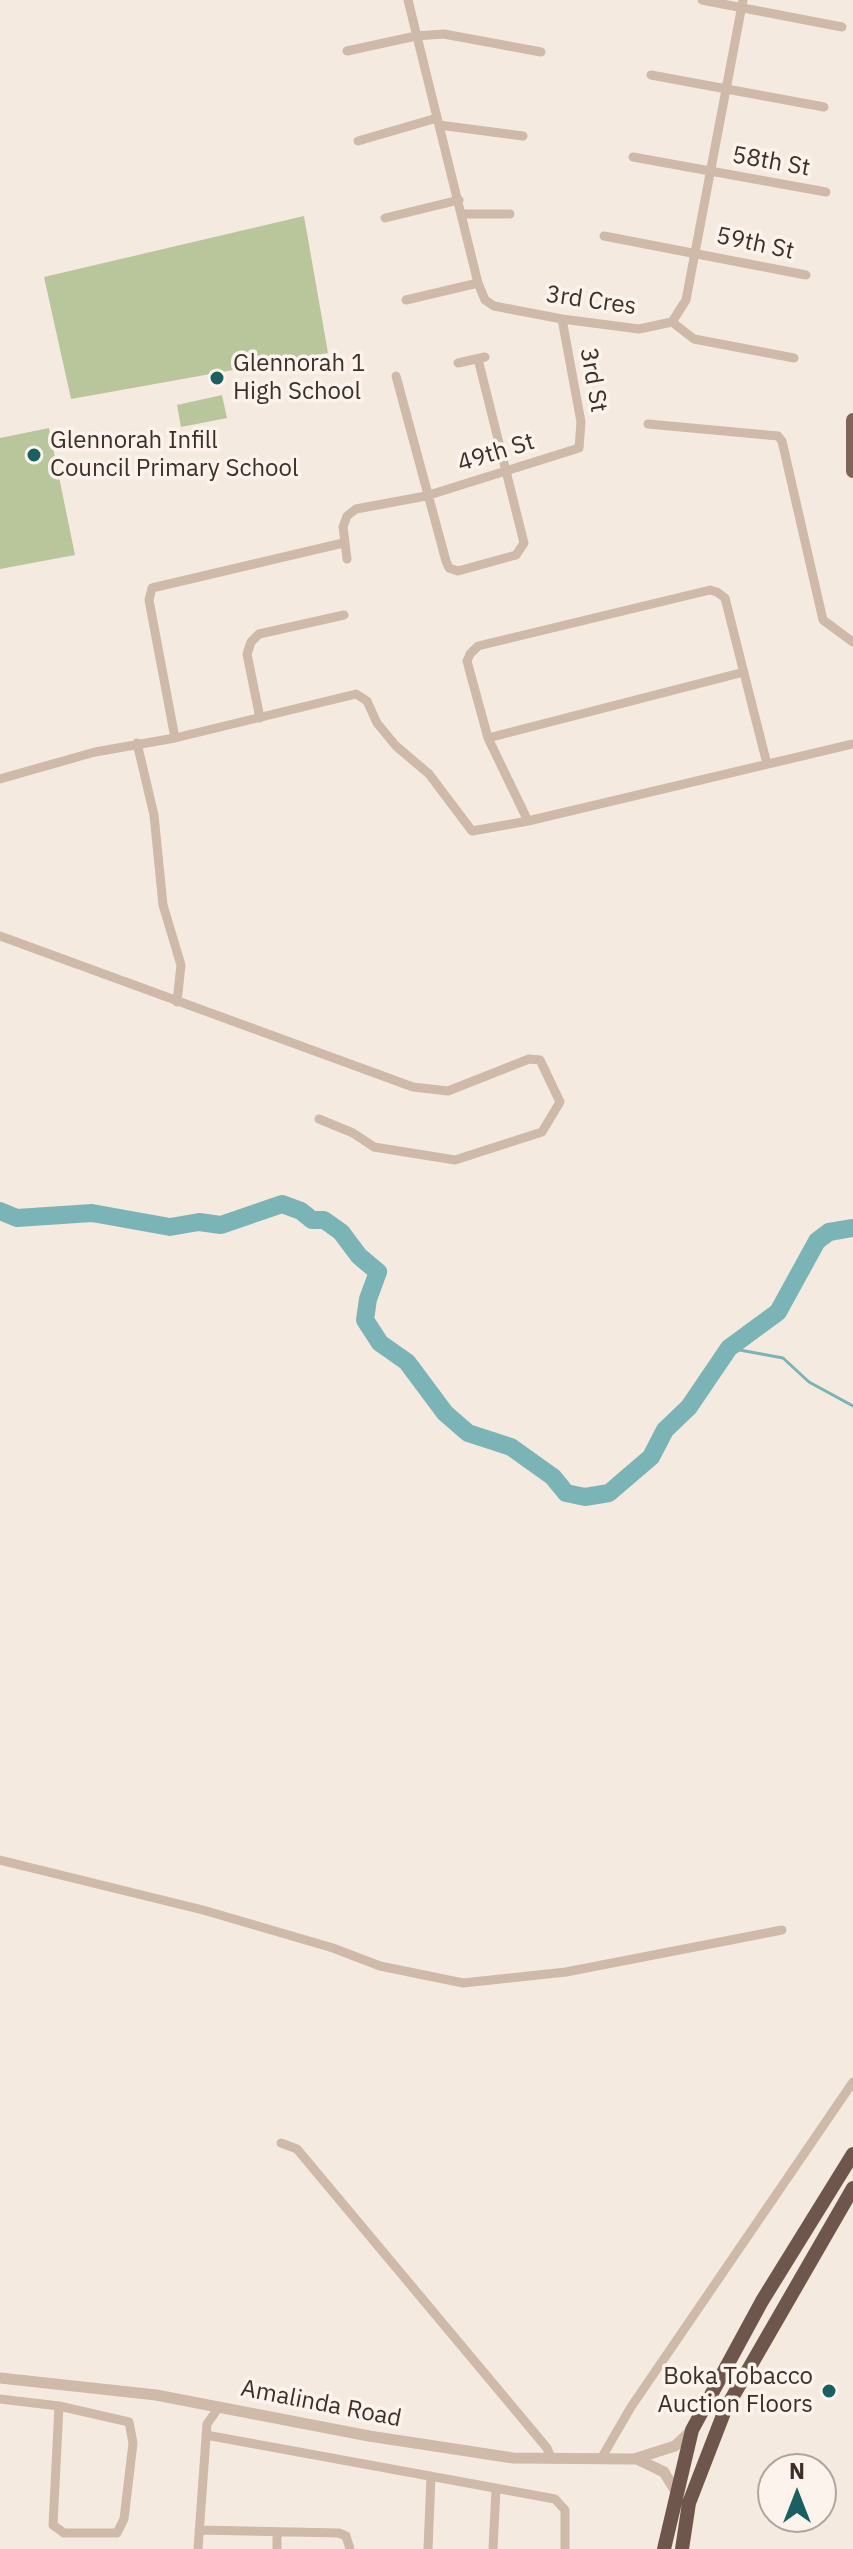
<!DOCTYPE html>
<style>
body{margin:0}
#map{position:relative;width:853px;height:2549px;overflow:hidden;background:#f5eadf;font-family:"IBM Plex Sans",sans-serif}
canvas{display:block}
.north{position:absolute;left:757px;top:2453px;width:80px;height:80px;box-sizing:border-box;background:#fcf4ec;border:2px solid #afa59e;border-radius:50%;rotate:0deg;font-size:22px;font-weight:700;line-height:32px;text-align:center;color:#3c2f29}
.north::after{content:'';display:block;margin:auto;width:28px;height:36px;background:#1a5f62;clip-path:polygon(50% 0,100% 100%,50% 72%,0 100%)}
</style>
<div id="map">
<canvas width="853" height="2549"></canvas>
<div class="north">N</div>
</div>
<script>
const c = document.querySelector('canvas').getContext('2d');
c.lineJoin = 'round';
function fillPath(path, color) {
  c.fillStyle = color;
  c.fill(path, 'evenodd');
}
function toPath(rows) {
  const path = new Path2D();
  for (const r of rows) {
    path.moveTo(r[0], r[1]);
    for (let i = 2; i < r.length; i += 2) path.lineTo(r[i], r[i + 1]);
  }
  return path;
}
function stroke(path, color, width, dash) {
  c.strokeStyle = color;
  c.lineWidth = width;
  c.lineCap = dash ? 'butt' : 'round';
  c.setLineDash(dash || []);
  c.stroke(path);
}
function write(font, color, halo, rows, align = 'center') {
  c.font = font + ' "IBM Plex Sans",sans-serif';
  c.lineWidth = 7;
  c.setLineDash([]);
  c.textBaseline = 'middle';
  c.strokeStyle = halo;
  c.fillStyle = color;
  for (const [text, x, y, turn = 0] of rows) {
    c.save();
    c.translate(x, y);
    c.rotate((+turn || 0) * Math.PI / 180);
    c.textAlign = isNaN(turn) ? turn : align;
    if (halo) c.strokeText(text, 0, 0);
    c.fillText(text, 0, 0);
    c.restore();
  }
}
fillPath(toPath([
 [304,216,328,353,71,399,44,277],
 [222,395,227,418,181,427,177,405],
 [49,428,75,555,0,569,0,438]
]), '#b9c69c');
stroke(toPath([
 [729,1348,783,1358,809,1382,853,1406]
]), '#7ab4b6', 3);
stroke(toPath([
 [0,1211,17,1218,92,1213,170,1227,199,1222,221,1225,282,1204,301,1211,312,1220,324,1220,341,1232,359,1256,378,1272,368,1299,365,1320,380,1343,407,1362,445,1413,468,1433,511,1447,553,1477,566,1493,585,1497,609,1493,651,1457,665,1430,689,1407,729,1348,778,1312,817,1241,829,1232,853,1228]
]), '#7ab4b6', 18);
stroke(toPath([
 [408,0,478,283,485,300,494,306,562,319,639,329,672,322,686,300,743,0],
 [702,0,842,27],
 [347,51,416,36,444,34,541,52],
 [651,75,824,107],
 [439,125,523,136],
 [358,141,437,118],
 [633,157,826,192],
 [463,214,510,214],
 [385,218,459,200],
 [604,236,806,275],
 [406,300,478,283],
 [672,322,694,339,794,358],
 [458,363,485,357],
 [396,376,446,561,449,568,458,571,516,555,524,543,478,359],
 [648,424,778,436,782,441,823,620,853,642],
 [347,559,343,527,347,516,356,509,426,496,579,448,581,422,562,319],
 [260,718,247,654,251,642,259,634,344,615],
 [175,738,149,600,152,588,343,543],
 [488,738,744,672],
 [137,743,154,815,163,905,181,965,177,1002],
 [767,764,725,598,717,592,710,590,478,646,470,654,467,661,488,738,528,821,853,744],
 [0,779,95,752,175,738,356,694,367,701,377,723,396,746,429,774,472,831,528,821],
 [0,936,413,1087,448,1091,529,1059,540,1060,560,1102,542,1132,455,1160,374,1147,353,1133,319,1119],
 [0,1860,203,1910,333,1948,380,1966,463,1983,566,1972,782,1930],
 [281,2143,297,2149,547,2448,551,2458],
 [0,2399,59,2406,129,2422,133,2443,124,2519,117,2533,64,2533,53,2525,59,2406],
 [206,2435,555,2499,565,2510,565,2549],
 [602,2457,631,2407,853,2082],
 [199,2530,339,2533,346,2536,350,2549],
 [198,2549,207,2424,219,2407],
 [277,2549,277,2532],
 [428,2549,431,2476],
 [493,2549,496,2489]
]), '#cfb9a9', 9);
stroke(toPath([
 [0,2378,156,2395,369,2436,513,2458,634,2459,675,2446,692,2430],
 [637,2459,664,2472,675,2490]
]), '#cfb9a9', 11);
stroke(toPath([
 [853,420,853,471]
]), '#7f6559', 14);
stroke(toPath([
 [664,2549,692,2430,762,2301,853,2154],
 [682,2549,689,2503,725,2410,853,2188]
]), '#6e564c', 14);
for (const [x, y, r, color] of [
 [217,378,8,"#1a5f62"],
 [34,455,8,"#1a5f62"],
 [829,2391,8,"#1a5f62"]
]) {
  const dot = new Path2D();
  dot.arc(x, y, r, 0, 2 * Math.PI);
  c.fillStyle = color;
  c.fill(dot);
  stroke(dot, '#fcf4ec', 3);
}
write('24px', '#3c2f29', '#fcf4ec', [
 ["58th St",771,162,10],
 ["59th St",755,244,12],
 ["3rd Cres",591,301,8],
 ["3rd St",593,380,80],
 ["49th St",496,453,-17],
 ["Amalinda Road",321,2404,11]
]);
write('24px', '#3c2f29', '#fcf4ec', [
 ["Glennorah 1",233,364],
 ["High School",233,392],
 ["Glennorah Infill",50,441],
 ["Council Primary School",50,469],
 ["Boka Tobacco",813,2377,"right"],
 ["Auction Floors",813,2405,"right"]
], 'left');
</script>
